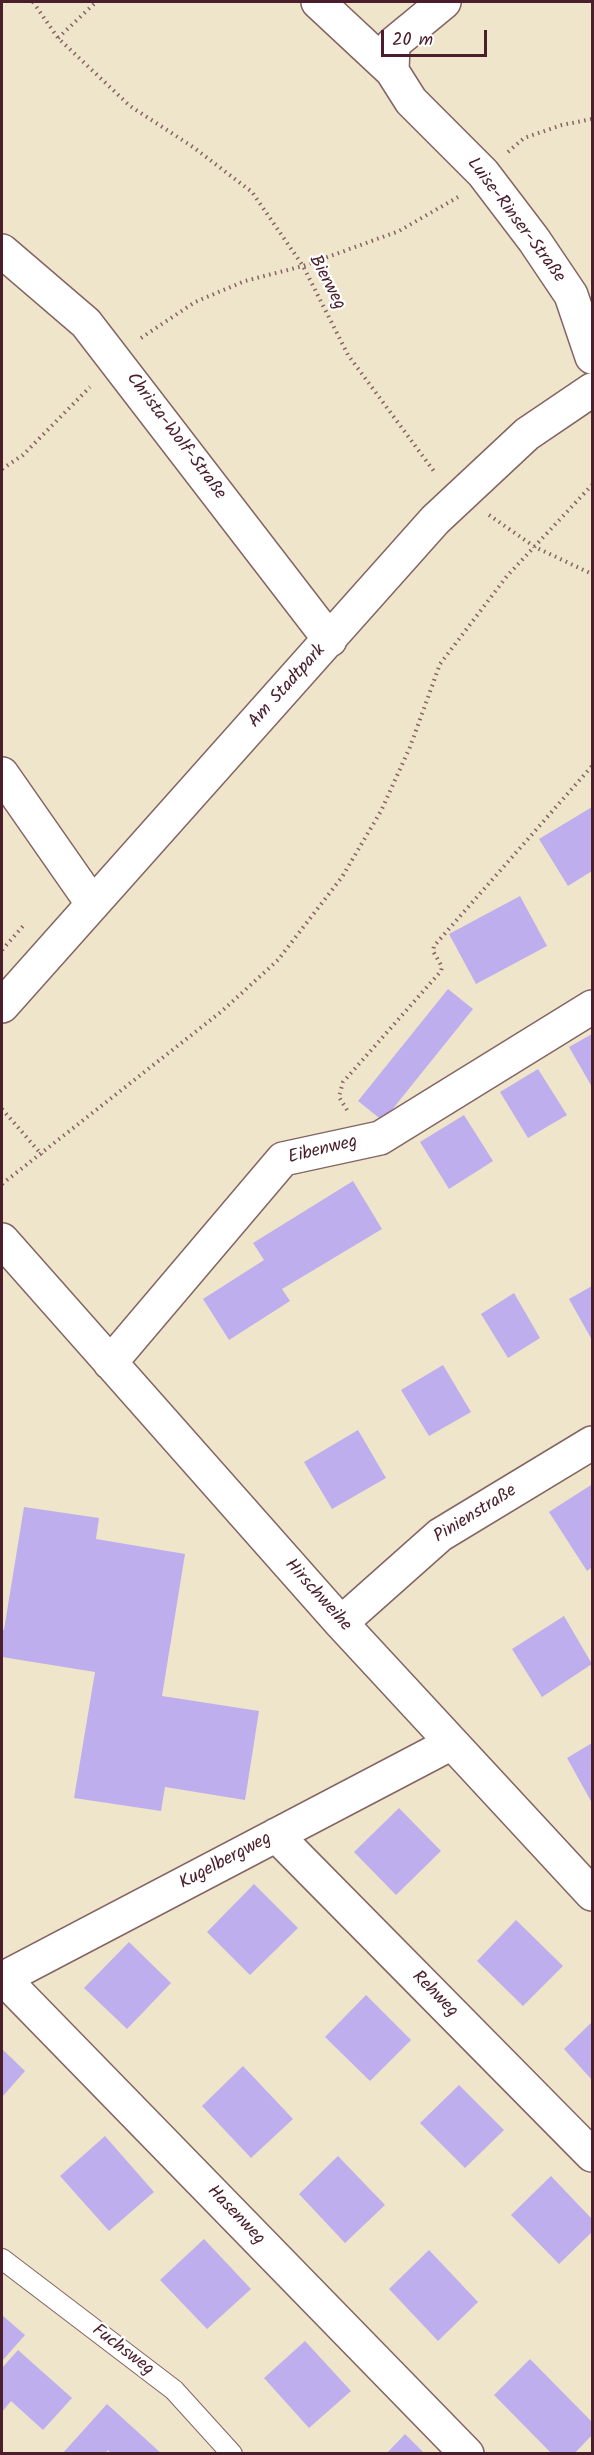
<!DOCTYPE html>
<meta charset="utf-8">
<style>
body{margin:0}
#map{position:relative;width:594px;height:2455px;overflow:hidden;background:#efe5ca;font-family:Kalam,sans-serif}
canvas{display:block}
.frame{position:absolute;inset:0;border:3px solid #4a1f2b;pointer-events:none}
.scale{position:absolute;left:381px;top:30px;width:106px;height:27px;box-sizing:border-box;border:3px solid #4a1f2b;border-top:0;padding-left:8px;font-size:18px;line-height:21px;white-space:nowrap;color:#4a1f2b;-webkit-text-stroke:4px #fff;paint-order:stroke}
</style>
<div id="map">
<canvas width="594" height="2455"></canvas>
<div class="frame"></div>
<div class="scale">20 m</div>
</div>
<script>
const c = document.querySelector('canvas').getContext('2d');
c.lineJoin = 'round';
function fillPath(path, color) {
  c.fillStyle = color;
  c.fill(path, 'evenodd');
}
function toPath(rows) {
  const path = new Path2D();
  for (const r of rows) {
    path.moveTo(r[0], r[1]);
    for (let i = 2; i < r.length; i += 2) path.lineTo(r[i], r[i + 1]);
  }
  return path;
}
function stroke(path, color, width, dash) {
  c.strokeStyle = color;
  c.lineWidth = width;
  c.lineCap = dash ? 'butt' : 'round';
  c.setLineDash(dash || []);
  c.stroke(path);
}
function write(font, color, halo, rows, align = 'center') {
  c.font = font + ' Kalam,sans-serif';
  c.lineWidth = 4.5;
  c.setLineDash([]);
  c.textBaseline = 'middle';
  c.strokeStyle = halo;
  c.fillStyle = color;
  for (const [text, x, y, turn = 0] of rows) {
    c.save();
    c.translate(x, y);
    c.rotate((+turn || 0) * Math.PI / 180);
    c.textAlign = isNaN(turn) ? turn : align;
    if (halo) c.strokeText(text, 0, 0);
    c.fillText(text, 0, 0);
    c.restore();
  }
}
fillPath(toPath([
 [592,807,592,871,568,886,539,839],
 [520,896,547,946,476,984,449,934],
 [448,989,473,1009,383,1121,358,1101],
 [592,1034,592,1087,569,1047],
 [538,1069,567,1115,528,1138,500,1092],
 [464,1115,493,1161,449,1189,420,1142],
 [353,1181,382,1229,282,1289,290,1301,229,1340,203,1299,264,1260,253,1243],
 [592,1286,592,1340,569,1299],
 [514,1293,540,1338,508,1358,481,1314],
 [443,1365,471,1412,429,1436,401,1390],
 [358,1430,386,1478,332,1509,304,1462],
 [591,1485,592,1567,587,1571,549,1512],
 [24,1507,99,1518,96,1539,185,1554,162,1696,259,1711,245,1800,165,1787,161,1811,74,1798,95,1672,2,1657,2,1629,4,1630],
 [564,1616,592,1664,542,1697,512,1649],
 [592,1743,592,1803,567,1758],
 [399,1808,441,1851,396,1895,354,1852],
 [254,1884,298,1928,250,1975,207,1932],
 [516,1920,563,1966,523,2006,477,1961],
 [129,1942,171,1983,127,2029,84,1988],
 [366,1995,411,2040,370,2081,325,2037],
 [592,2022,592,2080,564,2049],
 [2,2049,25,2071,2,2097],
 [243,2066,293,2119,251,2158,202,2106],
 [459,2085,504,2130,465,2168,420,2123],
 [105,2136,154,2192,109,2231,60,2176],
 [338,2156,385,2205,345,2243,299,2194],
 [551,2176,592,2219,592,2232,559,2264,511,2215],
 [204,2239,251,2289,207,2329,160,2280],
 [429,2250,478,2302,438,2341,389,2289],
 [2,2315,25,2335,2,2361],
 [305,2341,351,2391,309,2428,264,2378],
 [18,2350,72,2398,43,2430,11,2401,2,2412,2,2368],
 [530,2359,592,2422,592,2435,574,2454,552,2454,494,2395],
 [107,2404,162,2454,111,2454,108,2450,105,2454,62,2454],
 [405,2434,425,2454,386,2454]
]), '#bfaeed');
const service = toPath([
 [2,2259,174,2390,232,2454]
]);
const minor = toPath([
 [318,2,392,71],
 [444,2,393,44,392,71,411,101,483,173,534,240,571,295,592,357],
 [2,251,86,323,330,640],
 [2,774,92,903],
 [2,1006,435,520,527,434,592,390],
 [2,1240,341,1623,592,1894],
 [110,1363,283,1159,380,1138,592,1007],
 [341,1623,440,1535,592,1443],
 [276,1835,592,2155],
 [2,1977,467,2454],
 [2,1979,450,1744]
]);
stroke(service, '#846463', 22);
stroke(minor, '#846463', 36);
stroke(toPath([
 [33,2,58,38,130,106,193,147,252,192,303,266,348,355,436,474],
 [58,38,96,2],
 [508,152,524,138,562,125,592,119],
 [141,338,195,302,245,281,303,266,399,231,458,197],
 [2,469,23,455,90,387],
 [489,515,535,547,592,574],
 [2,950,24,925],
 [2,1109,42,1155],
 [347,1110,339,1097,343,1082,441,971,442,967,433,951,434,946,592,766],
 [2,1184,222,1011,278,960,342,877,381,811,410,747,440,664,507,576,592,485]
]), '#846463', 4, [1.5, 4.5]);
stroke(service, '#fff', 20);
stroke(minor, '#fff', 33);
write('18px', '#4a1f2b', '#fff', [
 ["Luise-Rinser-Straße",515,221,53],
 ["Bierweg",326,283,62],
 ["Christa-Wolf-Straße",175,437,53],
 ["Am Stadtpark",288,687,-48],
 ["Eibenweg",323,1151,-14],
 ["Pinienstraße",476,1515,-32],
 ["Hirschweihe",317,1596,48],
 ["Kugelbergweg",226,1862,-28],
 ["Rehweg",434,1995,45],
 ["Hasenweg",235,2216,46],
 ["Fuchsweg",122,2351,37]
]);
</script>
